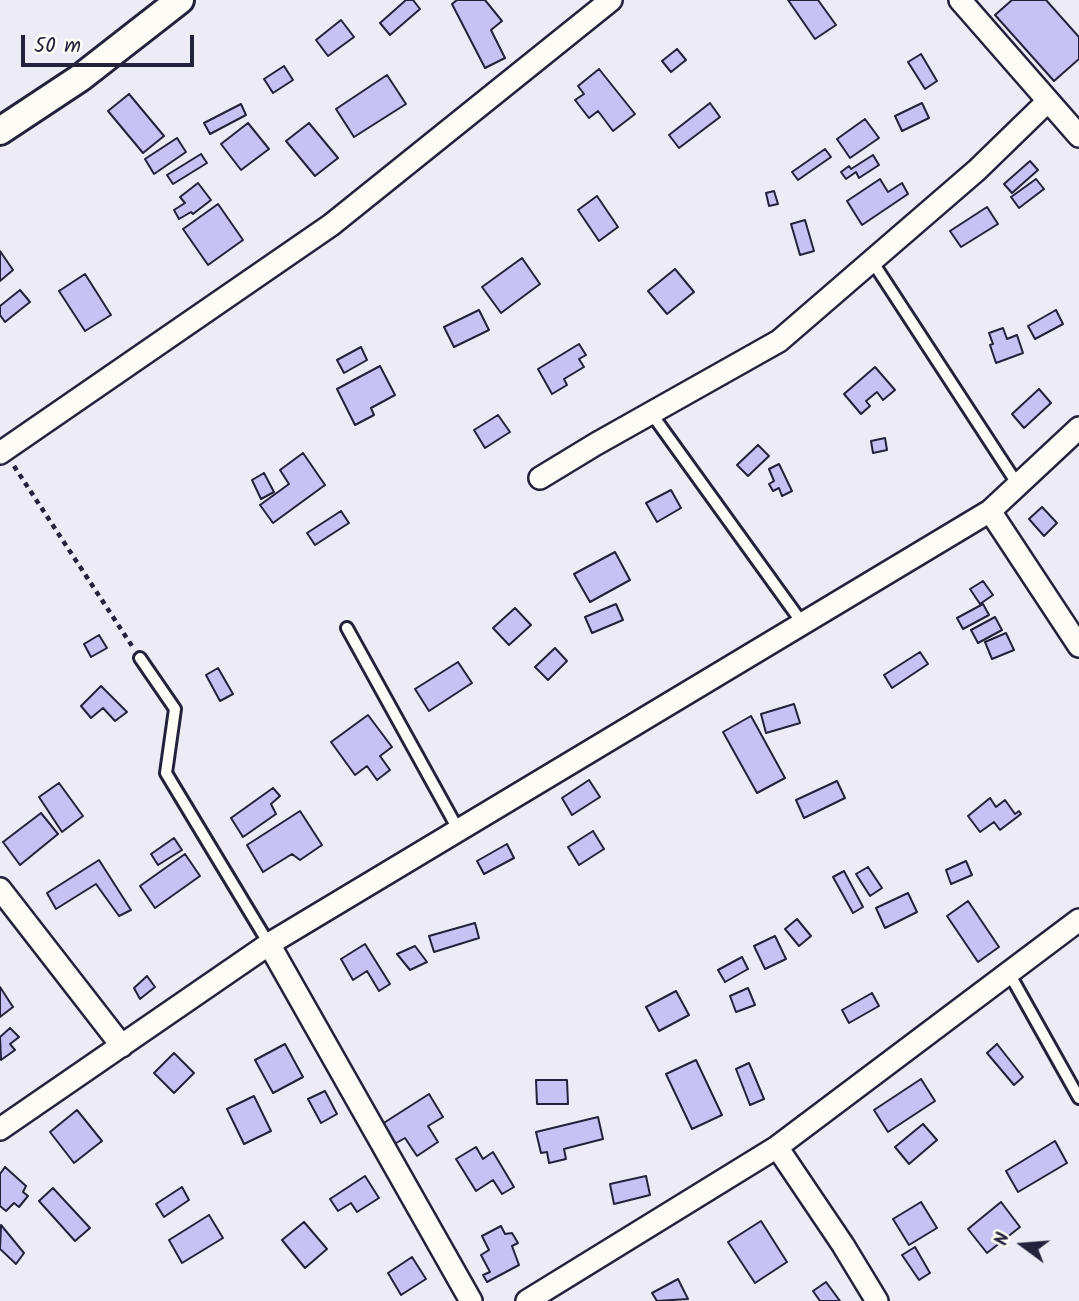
<!DOCTYPE html>
<style>
body{margin:0}
#map{position:relative;width:1079px;height:1301px;overflow:hidden;background:#edebf6;font-family:Kalam,sans-serif}
canvas{display:block}
.north{position:absolute;left:988px;top:1210px;width:70px;height:70px;-webkit-text-stroke:5px #fdfcf7;paint-order:stroke;rotate:286deg;font-size:19px;font-weight:700;line-height:28px;text-align:center;color:#22223b}
.north::after{content:'';display:block;margin:auto;width:24px;height:32px;background:#22223b;clip-path:polygon(50% 0,100% 100%,50% 72%,0 100%)}
.scale{position:absolute;left:21px;top:35px;width:173px;height:32px;box-sizing:border-box;border:4px solid #22223b;border-top:0;padding-left:9px;font-size:21px;line-height:24px;white-space:nowrap;color:#22223b;-webkit-text-stroke:5px #fdfcf7;paint-order:stroke}
</style>
<div id="map">
<canvas width="1079" height="1301"></canvas>
<div class="north">N</div>
<div class="scale">50 m</div>
</div>
<script>
const c = document.querySelector('canvas').getContext('2d');
c.lineJoin = 'round';
function fillPath(path, color) {
  c.fillStyle = color;
  c.fill(path, 'evenodd');
}
function toPath(rows) {
  const path = new Path2D();
  for (const r of rows) {
    path.moveTo(r[0], r[1]);
    for (let i = 2; i < r.length; i += 2) path.lineTo(r[i], r[i + 1]);
  }
  return path;
}
function stroke(path, color, width, dash) {
  c.strokeStyle = color;
  c.lineWidth = width;
  c.lineCap = dash ? 'butt' : 'round';
  c.setLineDash(dash || []);
  c.stroke(path);
}
const building = toPath([
 [406,0,413,0,420,9,390,35,380,23,406,0],
 [457,0,485,0,502,21,491,30,505,58,485,68,452,4,457,0],
 [788,0,818,0,836,25,815,39,788,0],
 [1012,0,1046,0,1079,37,1079,59,1054,81,995,15,1012,0],
 [341,20,354,37,328,56,316,40,341,20],
 [677,49,686,60,671,72,662,61,677,49],
 [921,54,937,81,925,89,908,62,921,54],
 [284,66,293,80,273,93,264,79,284,66],
 [599,69,635,114,613,131,598,111,589,118,575,100,584,94,578,86,599,69],
 [387,75,406,104,354,137,336,109,387,75],
 [129,94,164,136,143,153,108,111,129,94],
 [710,103,720,117,679,148,669,135,710,103],
 [922,103,929,118,902,131,895,116,922,103],
 [241,104,246,115,210,134,204,123,241,104],
 [865,119,879,138,850,158,837,139,865,119],
 [248,123,269,149,241,170,221,144,248,123],
 [309,123,338,158,315,176,286,141,309,123],
 [177,138,186,152,154,174,145,159,177,138],
 [825,149,831,157,798,180,792,172,825,149],
 [201,154,207,163,173,184,167,175,201,154],
 [873,155,879,165,859,178,856,172,846,179,841,172,849,166,851,169,873,155],
 [1030,161,1038,170,1012,193,1004,184,1030,161],
 [880,179,888,192,902,183,908,194,862,225,847,201,880,179],
 [1036,179,1044,189,1019,208,1011,197,1036,179],
 [198,183,211,200,193,214,191,212,179,219,174,210,185,203,180,197,198,183],
 [774,191,778,204,769,206,766,193,774,191],
 [597,196,618,227,599,241,578,210,597,196],
 [218,204,243,240,208,265,183,229,218,204],
 [987,207,998,224,961,247,950,231,987,207],
 [805,220,814,251,800,255,791,224,805,220],
 [0,251,13,270,0,281,0,251],
 [522,258,540,284,501,313,482,287,522,258],
 [675,269,694,292,667,314,648,291,675,269],
 [85,274,111,315,85,331,59,291,85,274],
 [20,290,30,302,5,322,0,315,0,306,20,290],
 [479,310,489,330,454,347,444,327,479,310],
 [1056,310,1063,324,1035,339,1028,326,1056,310],
 [1003,328,1007,339,1017,335,1023,353,996,363,990,345,993,344,989,333,1003,328],
 [579,344,586,355,579,359,584,367,564,379,567,385,552,394,538,369,579,344],
 [361,347,367,360,344,373,337,360,361,347],
 [380,366,395,395,371,408,374,415,355,425,337,389,380,366],
 [875,367,895,390,883,400,877,392,866,401,870,406,861,414,844,394,875,367],
 [1039,389,1051,403,1024,428,1012,414,1039,389],
 [498,415,510,432,485,448,474,430,498,415],
 [885,438,887,450,873,453,871,441,885,438],
 [758,445,769,456,748,476,737,465,758,445],
 [303,453,325,485,273,523,260,505,289,484,280,470,303,453],
 [779,464,792,491,782,496,779,488,773,491,769,484,774,481,769,469,779,464],
 [264,473,274,492,261,499,252,480,264,473],
 [671,490,681,508,657,522,646,503,671,490],
 [1042,507,1057,523,1044,536,1029,519,1042,507],
 [341,511,349,523,315,545,307,533,341,511],
 [615,552,630,580,590,602,574,574,615,552],
 [983,581,993,595,980,604,970,589,983,581],
 [616,604,623,620,592,633,585,617,616,604],
 [983,604,989,615,963,629,957,618,983,604],
 [515,608,531,625,509,645,493,628,515,608],
 [995,617,1002,630,978,643,971,630,995,617],
 [1006,633,1014,650,992,659,985,642,1006,633],
 [99,635,107,648,91,657,84,644,99,635],
 [555,648,567,661,548,680,535,667,555,648],
 [920,652,928,664,892,688,884,675,920,652],
 [458,662,472,683,429,711,415,689,458,662],
 [218,668,233,694,220,701,206,675,218,668],
 [101,686,127,712,115,721,103,708,91,718,81,706,101,686],
 [794,704,800,723,766,733,761,714,794,704],
 [368,715,392,747,380,756,390,770,377,780,367,766,355,775,331,742,368,715],
 [751,716,785,778,757,793,723,732,751,716],
 [589,780,600,797,572,815,562,798,589,780],
 [837,781,845,798,804,818,796,800,837,781],
 [59,783,83,816,62,832,39,797,59,783],
 [273,788,280,796,271,804,276,814,243,837,231,818,273,788],
 [990,798,996,807,1005,800,1015,814,1019,811,1021,814,1000,830,994,822,980,832,968,816,990,798],
 [300,811,322,845,300,860,292,854,263,872,247,845,300,811],
 [41,813,58,834,20,865,3,842,41,813],
 [593,831,604,849,579,865,568,847,593,831],
 [174,838,182,850,158,865,151,854,174,838],
 [507,844,514,858,484,874,477,861,507,844],
 [185,854,200,876,155,908,140,886,185,854],
 [99,860,131,910,119,916,96,884,56,909,47,893,99,860],
 [966,861,972,875,951,884,946,870,966,861],
 [868,867,882,888,870,896,856,874,868,867],
 [844,871,863,907,853,913,833,877,844,871],
 [908,893,917,912,885,928,876,908,908,893],
 [968,901,999,947,978,962,947,916,968,901],
 [797,919,811,936,799,946,785,929,797,919],
 [475,923,479,938,434,952,429,936,475,923],
 [775,936,786,959,765,969,754,946,775,936],
 [365,944,390,984,379,991,367,971,353,980,341,959,365,944],
 [415,946,427,962,410,970,397,954,415,946],
 [742,957,748,969,725,982,718,970,742,957],
 [147,976,155,987,140,999,134,988,147,976],
 [0,987,13,1007,0,1017,0,987],
 [748,988,755,1005,736,1012,730,996,748,988],
 [676,991,689,1015,659,1031,646,1007,676,991],
 [872,993,879,1006,849,1023,842,1010,872,993],
 [10,1028,19,1037,10,1044,15,1050,1,1060,0,1037,10,1028],
 [285,1044,303,1077,273,1093,255,1060,285,1044],
 [997,1044,1023,1077,1014,1085,987,1053,997,1044],
 [174,1053,194,1073,174,1093,154,1073,174,1053],
 [696,1060,722,1115,692,1129,666,1074,696,1060],
 [749,1063,764,1099,750,1105,736,1069,749,1063],
 [921,1079,935,1101,888,1132,874,1110,921,1079],
 [536,1080,567,1080,568,1104,537,1104,536,1080],
 [325,1091,337,1114,321,1123,308,1099,325,1091],
 [429,1094,443,1117,428,1126,438,1142,417,1156,405,1138,391,1146,379,1126,429,1094],
 [254,1096,271,1131,244,1144,227,1109,254,1096],
 [77,1110,102,1141,74,1163,50,1132,77,1110],
 [598,1117,603,1139,564,1149,566,1159,549,1163,547,1152,541,1153,536,1132,598,1117],
 [923,1124,937,1140,909,1164,895,1147,923,1124],
 [1055,1141,1067,1163,1018,1192,1006,1171,1055,1141],
 [476,1147,483,1159,493,1152,514,1187,502,1194,493,1180,476,1191,456,1159,476,1147],
 [5,1167,26,1186,23,1192,28,1196,19,1207,14,1203,6,1211,0,1206,0,1174,5,1167],
 [365,1176,379,1198,357,1212,351,1203,338,1211,330,1199,365,1176],
 [646,1176,650,1195,614,1204,610,1184,646,1176],
 [182,1187,189,1200,164,1217,156,1204,182,1187],
 [53,1188,90,1228,75,1241,39,1201,53,1188],
 [921,1202,937,1228,909,1245,893,1219,921,1202],
 [1001,1202,1020,1227,987,1253,968,1229,1001,1202],
 [209,1215,223,1238,182,1263,169,1240,209,1215],
 [761,1221,787,1262,755,1283,728,1242,761,1221],
 [304,1222,327,1249,305,1268,282,1240,304,1222],
 [1,1225,24,1253,16,1264,0,1249,1,1225],
 [501,1226,505,1234,512,1233,518,1243,512,1246,519,1265,487,1282,483,1275,490,1272,481,1255,489,1250,482,1236,501,1226],
 [915,1247,930,1273,919,1280,902,1255,915,1247],
 [412,1257,426,1279,401,1295,388,1273,412,1257],
 [678,1279,688,1299,657,1301,652,1293,678,1279],
 [826,1282,840,1301,820,1301,813,1291,826,1282]
]);
fillPath(building, '#c7c2f4');
stroke(building, '#22223b', 2);
const service = toPath([
 [872,261,1018,485],
 [651,413,803,624],
 [347,628,459,831],
 [140,658,175,709,166,773,269,944],
 [1009,973,1079,1098]
]);
const minor = toPath([
 [960,0,1079,136],
 [0,453,331,225,611,0],
 [540,478,596,444,779,341,977,170,1047,102],
 [990,511,1079,646],
 [0,889,122,1046],
 [269,944,471,1301],
 [0,1129,269,944,990,511,1079,428],
 [777,1147,843,1245,877,1301],
 [527,1301,777,1147,1079,920]
]);
const tertiary = toPath([
 [0,131,80,78,180,0]
]);
stroke(service, '#22223b', 16);
stroke(minor, '#22223b', 26);
stroke(tertiary, '#22223b', 32);
stroke(toPath([
 [14,466,132,646]
]), '#22223b', 4.5, [5, 5]);
stroke(service, '#fdfcf7', 10);
stroke(minor, '#fdfcf7', 21);
stroke(tertiary, '#fdfcf7', 26);
</script>
